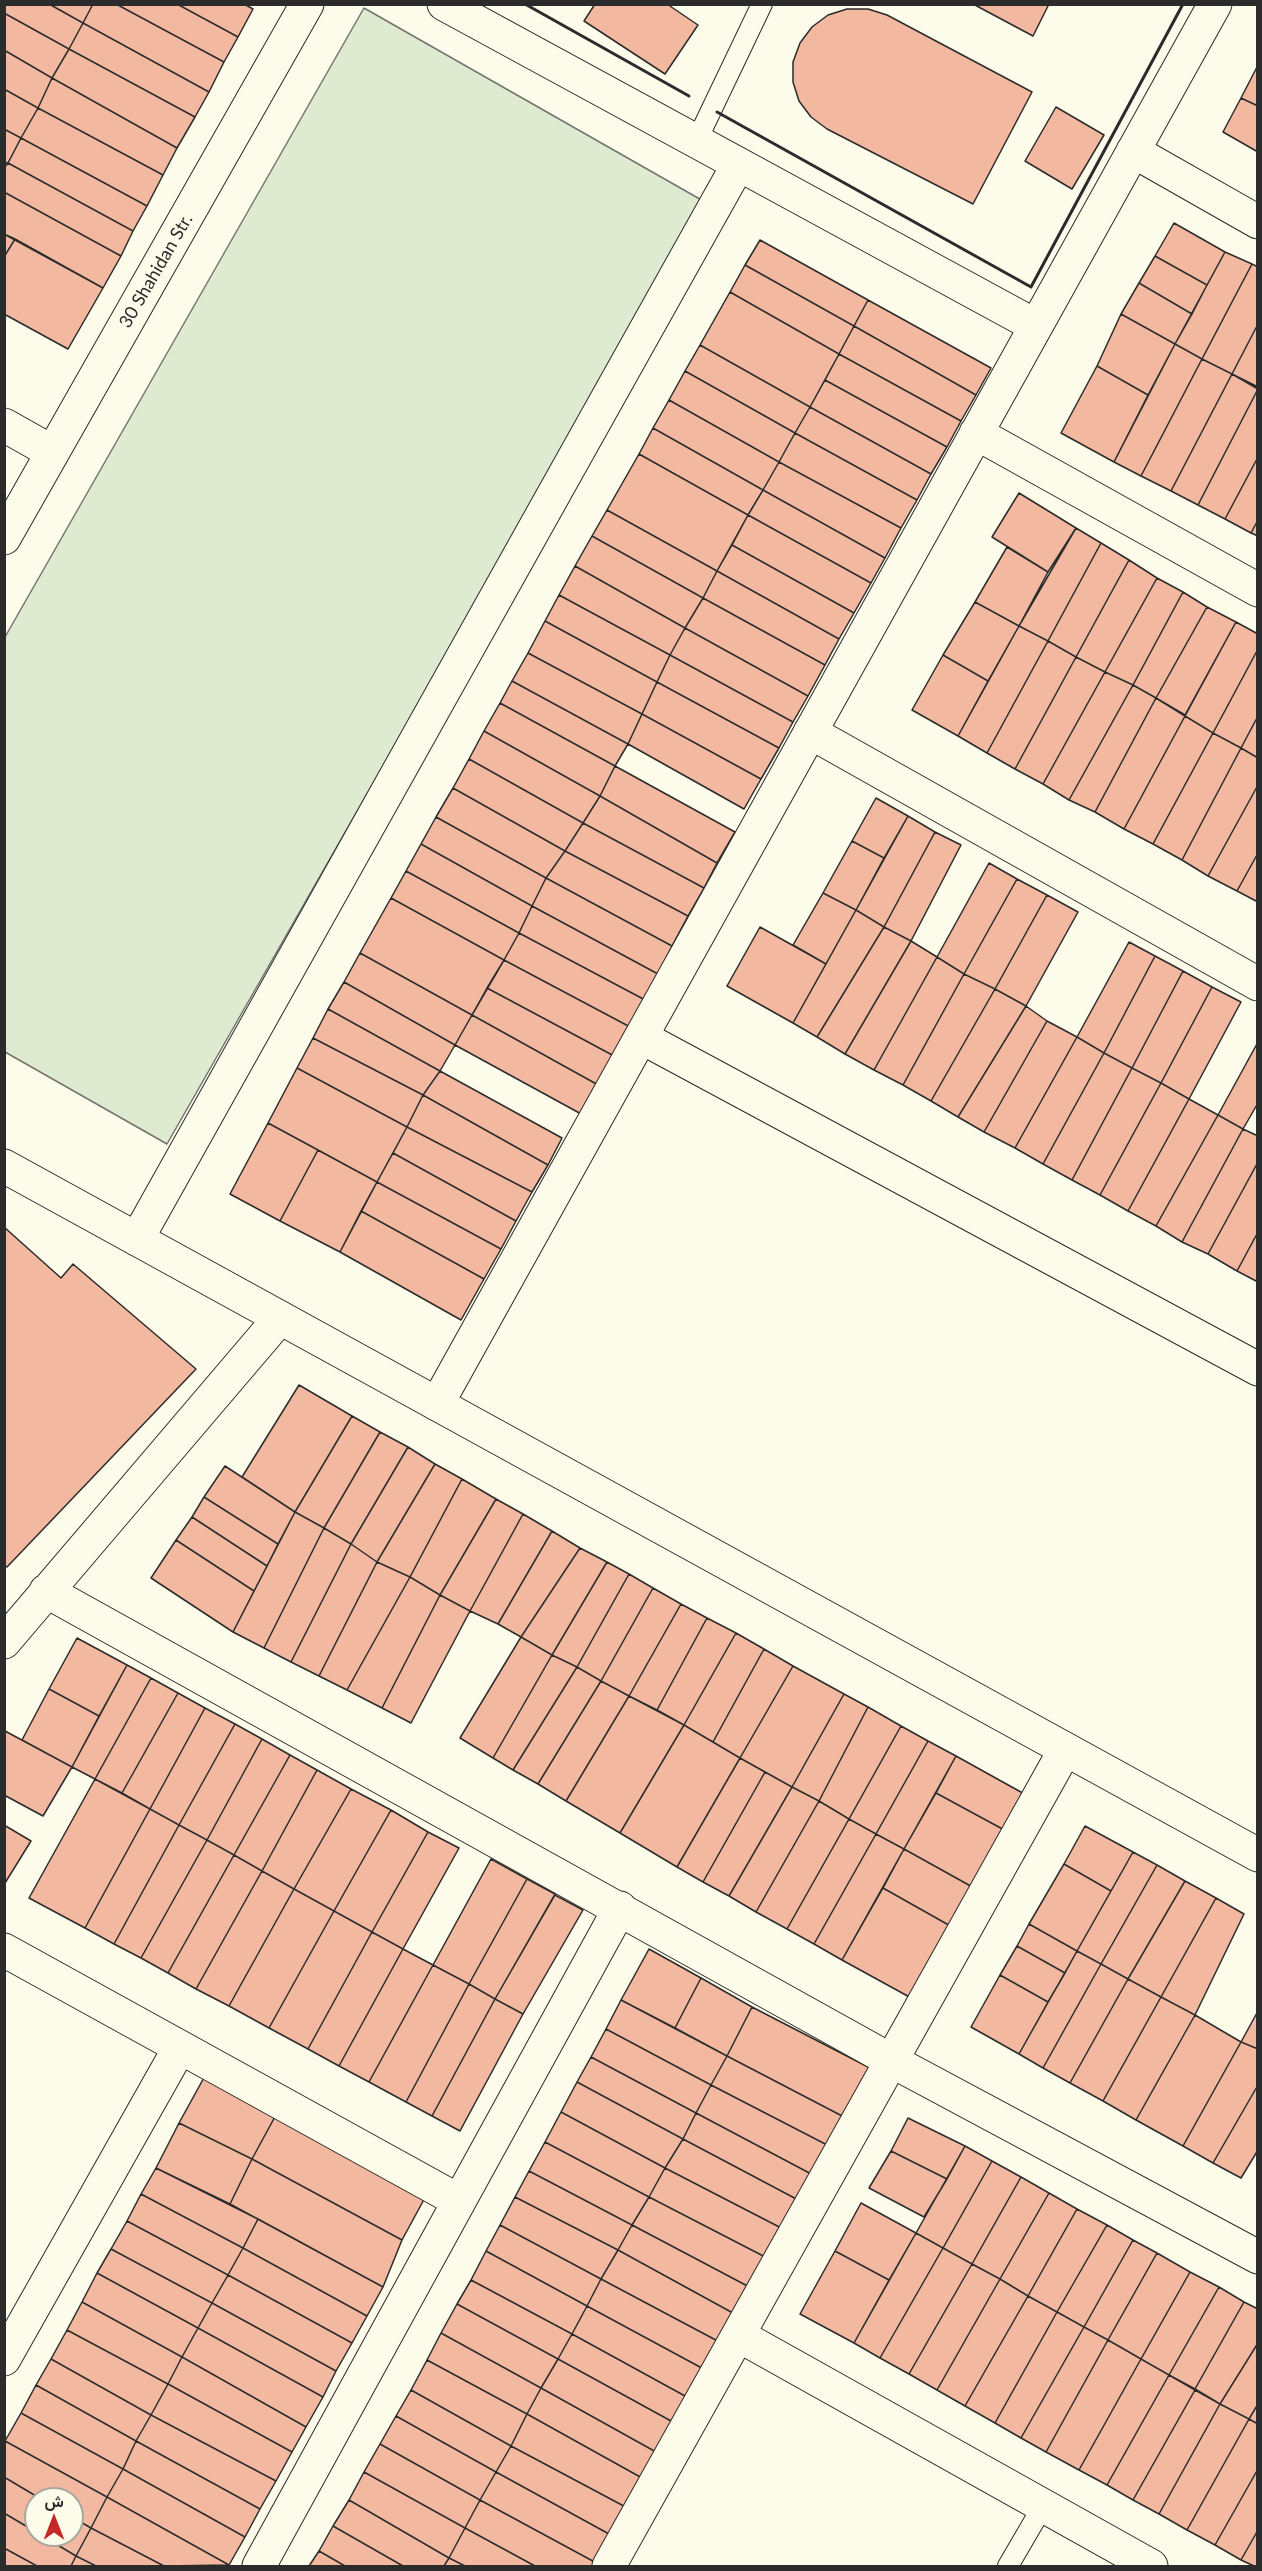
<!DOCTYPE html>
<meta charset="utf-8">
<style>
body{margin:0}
#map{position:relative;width:1262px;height:2571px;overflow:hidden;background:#fdfbea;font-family:Lato,Vazirmatn,sans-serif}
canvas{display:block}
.frame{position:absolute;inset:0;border:6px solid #2b2b2b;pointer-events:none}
.north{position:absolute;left:24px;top:2487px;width:60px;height:60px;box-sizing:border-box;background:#fdfbea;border:2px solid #a9a89e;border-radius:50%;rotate:0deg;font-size:16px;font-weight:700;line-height:24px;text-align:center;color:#2b2b2b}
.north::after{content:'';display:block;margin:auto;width:21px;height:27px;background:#c62828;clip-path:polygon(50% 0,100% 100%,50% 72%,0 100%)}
</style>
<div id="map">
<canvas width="1262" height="2571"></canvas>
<div class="frame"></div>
<div class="north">ش</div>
</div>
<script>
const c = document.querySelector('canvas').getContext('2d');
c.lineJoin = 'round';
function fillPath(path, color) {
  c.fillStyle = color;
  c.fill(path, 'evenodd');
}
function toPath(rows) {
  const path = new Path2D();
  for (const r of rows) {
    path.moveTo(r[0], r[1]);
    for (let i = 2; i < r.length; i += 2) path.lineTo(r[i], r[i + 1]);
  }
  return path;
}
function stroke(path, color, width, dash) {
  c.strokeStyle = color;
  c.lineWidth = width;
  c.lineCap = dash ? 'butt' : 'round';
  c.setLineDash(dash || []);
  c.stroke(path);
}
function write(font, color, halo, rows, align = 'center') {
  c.font = font + ' Lato,sans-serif';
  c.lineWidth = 4.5;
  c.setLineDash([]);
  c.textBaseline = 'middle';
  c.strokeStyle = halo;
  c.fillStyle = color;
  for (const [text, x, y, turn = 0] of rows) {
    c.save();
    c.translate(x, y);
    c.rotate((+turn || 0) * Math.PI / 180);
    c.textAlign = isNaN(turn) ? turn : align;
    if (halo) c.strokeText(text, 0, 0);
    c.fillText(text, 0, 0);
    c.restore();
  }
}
const green = toPath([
 [364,8,705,202,167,1144,5,1052,5,637,364,8]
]);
fillPath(green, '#deebd1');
stroke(green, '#74746e', 1.5);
const building = toPath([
 [4,4,49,4,83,23,69,49,4,13,4,4],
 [49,4,93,4,83,23,49,4],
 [93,4,116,4,224,62,209,92,83,23,93,4],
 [116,4,177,4,238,37,224,62,116,4],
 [177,4,244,4,253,9,238,37,177,4],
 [595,4,667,4,698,25,665,74,584,21,595,4],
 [973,4,1049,4,1033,36,973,4],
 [847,9,868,9,887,15,1032,92,973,204,827,129,811,117,799,101,793,82,793,62,800,43,812,27,828,15,847,9],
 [4,13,69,49,52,78,4,50,4,13],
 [83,23,209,92,195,117,69,49,83,23],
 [69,49,195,117,177,148,52,78,69,49],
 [4,50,52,78,38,108,4,89,4,50],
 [1257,67,1258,67,1258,106,1241,98,1257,67],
 [52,78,177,148,163,175,38,108,52,78],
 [4,89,38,108,21,138,4,129,4,89],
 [1241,98,1258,106,1258,152,1223,132,1241,98],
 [1056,107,1104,135,1072,189,1025,161,1056,107],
 [38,108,163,175,147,206,21,138,38,108],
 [4,129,21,138,8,163,4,162,4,129],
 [21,138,147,206,133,231,8,163,21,138],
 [8,163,133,231,121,256,4,192,4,168,8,163],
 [4,192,121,256,103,288,4,234,4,192],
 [1174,223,1225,252,1207,285,1155,256,1174,223],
 [4,234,15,239,4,257,4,234],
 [15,239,103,288,68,349,4,314,4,257,15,239],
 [760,240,868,300,854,326,745,265,760,240],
 [1225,252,1252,264,1202,359,1175,344,1225,252],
 [1155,256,1207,285,1192,314,1139,283,1155,256],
 [1252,264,1258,267,1258,324,1232,374,1202,359,1252,264],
 [745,265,854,326,839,354,730,292,745,265],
 [1139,283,1192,314,1175,344,1121,314,1139,283],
 [730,292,839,354,810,407,700,345,730,292],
 [868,300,991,368,976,395,854,326,868,300],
 [1121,314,1175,344,1148,395,1097,366,1121,314],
 [1258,324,1258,387,1232,374,1258,324],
 [854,326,976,395,961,421,839,354,854,326],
 [1175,344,1202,359,1141,476,1114,462,1175,344],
 [700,345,810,407,795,433,685,371,700,345],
 [839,354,961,421,947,447,825,380,839,354],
 [1202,359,1232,374,1171,491,1141,476,1202,359],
 [1097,366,1148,395,1114,462,1061,433,1097,366],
 [685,371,795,433,779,462,669,400,685,371],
 [1232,374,1258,389,1198,505,1171,491,1232,374],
 [825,380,947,447,931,474,810,407,825,380],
 [1258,389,1258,457,1225,519,1198,505,1258,389],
 [669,400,779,462,763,490,653,428,669,400],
 [810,407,931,474,917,500,795,433,810,407],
 [653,428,763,490,748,515,639,454,653,428],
 [795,433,917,500,901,528,779,462,795,433],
 [639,454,748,515,717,571,607,510,639,454],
 [1258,457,1258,520,1251,533,1225,519,1258,457],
 [779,462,901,528,885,558,763,490,779,462],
 [763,490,885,558,871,583,748,515,763,490],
 [1019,493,1076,528,1048,572,992,537,1019,493],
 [607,510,717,571,703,598,592,536,607,510],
 [748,515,871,583,854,613,732,545,748,515],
 [1258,520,1258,536,1251,533,1258,520],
 [1076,528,1101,543,1048,641,1019,626,1076,528],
 [592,536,703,598,685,628,575,566,592,536],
 [1101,543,1129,560,1076,657,1048,641,1101,543],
 [732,545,854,613,839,639,717,571,732,545],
 [1007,547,1048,572,1019,626,975,602,1007,547],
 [1129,560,1157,578,1105,672,1076,657,1129,560],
 [575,566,685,628,670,655,559,595,575,566],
 [717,571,839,639,825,665,703,598,717,571],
 [1157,578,1183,592,1133,685,1105,672,1157,578],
 [1183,592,1207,607,1156,698,1133,685,1183,592],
 [559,595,670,655,657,682,545,621,559,595],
 [703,598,825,665,808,696,685,628,703,598],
 [975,602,1019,626,988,681,943,655,975,602],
 [1207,607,1236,622,1185,715,1156,698,1207,607],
 [545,621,657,682,642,714,528,653,545,621],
 [1236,622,1258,634,1258,649,1213,733,1185,716,1236,622],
 [1019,626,1048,641,987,753,958,736,1019,626],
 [685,628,808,696,793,722,670,655,685,628],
 [1048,641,1076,657,1015,769,987,753,1048,641],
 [1258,649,1258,716,1241,748,1213,733,1258,649],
 [528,653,642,714,628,744,512,681,528,653],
 [670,655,793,722,779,748,657,682,670,655],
 [943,655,988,681,958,736,912,710,943,655],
 [1076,657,1105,672,1043,784,1015,769,1076,657],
 [1105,672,1133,685,1069,800,1043,784,1105,672],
 [512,681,628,744,615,766,500,703,512,681],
 [657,682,779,748,761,779,642,714,657,682],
 [1133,685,1156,698,1095,812,1069,800,1133,685],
 [1156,698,1185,716,1124,829,1095,812,1156,698],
 [500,703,615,766,600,796,484,731,500,703],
 [642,714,761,779,744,809,628,744,642,714],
 [1185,716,1213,733,1153,844,1124,829,1185,716],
 [1258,716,1258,758,1241,748,1258,716],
 [484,731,600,796,583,823,469,759,484,731],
 [1213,733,1241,748,1182,860,1153,844,1213,733],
 [1241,748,1258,758,1258,785,1208,876,1182,860,1241,748],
 [469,759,583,823,565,851,453,788,469,759],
 [615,766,735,832,717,863,600,796,615,766],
 [1258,785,1258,853,1237,891,1208,876,1258,785],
 [453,788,565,851,546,878,436,817,453,788],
 [600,796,717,863,704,888,583,823,600,796],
 [876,798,908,816,884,858,852,841,876,798],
 [908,816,935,832,884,927,856,910,908,816],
 [436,817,546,878,532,906,421,844,436,817],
 [583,823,704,888,688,916,565,851,583,823],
 [935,832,961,845,911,941,884,927,935,832],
 [852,841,884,858,856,910,823,893,852,841],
 [421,844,532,906,519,933,406,871,421,844],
 [565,851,688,916,672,946,546,878,565,851],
 [1258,853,1258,902,1237,891,1258,853],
 [989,863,1017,879,964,974,937,957,989,863],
 [406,871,519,933,504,960,391,898,406,871],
 [546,878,672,946,658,974,532,906,546,878],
 [1017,879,1047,895,995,989,964,974,1017,879],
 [823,893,856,910,826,964,793,945,823,893],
 [1047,895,1078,912,1026,1006,995,989,1047,895],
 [391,898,504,960,472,1015,360,953,391,898],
 [532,906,658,974,647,1001,519,933,532,906],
 [856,910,884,927,817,1037,793,1023,856,910],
 [760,927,826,964,793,1023,727,986,760,927],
 [884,927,911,941,845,1054,817,1037,884,927],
 [519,933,647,1001,632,1028,504,960,519,933],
 [911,941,937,957,874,1070,845,1054,911,941],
 [1129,942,1155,956,1104,1053,1077,1037,1129,942],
 [360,953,472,1015,455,1045,344,982,360,953],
 [1155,956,1183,971,1132,1068,1104,1053,1155,956],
 [937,957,964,974,903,1085,874,1070,937,957],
 [504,960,632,1028,616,1057,487,988,504,960],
 [1183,971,1212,987,1161,1083,1132,1068,1183,971],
 [964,974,995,989,931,1101,903,1085,964,974],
 [344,982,455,1045,440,1071,328,1009,344,982],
 [1212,987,1241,1002,1189,1099,1161,1083,1212,987],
 [487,988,616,1057,600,1086,472,1015,487,988],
 [995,989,1026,1006,958,1117,931,1101,995,989],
 [1026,1006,1047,1021,984,1132,958,1117,1026,1006],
 [328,1009,440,1071,423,1095,313,1038,328,1009],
 [472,1015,600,1086,583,1115,455,1045,472,1015],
 [1047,1021,1077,1037,1015,1148,984,1132,1047,1021],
 [1077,1037,1104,1053,1043,1164,1015,1148,1077,1037],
 [313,1038,423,1095,407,1127,297,1068,313,1038],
 [1258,1042,1258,1103,1243,1129,1218,1115,1258,1042],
 [1104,1053,1132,1068,1072,1180,1043,1164,1104,1053],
 [297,1068,407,1127,377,1182,268,1123,297,1068],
 [1132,1068,1161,1083,1100,1195,1072,1180,1132,1068],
 [440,1071,562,1138,548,1165,423,1095,440,1071],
 [1161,1083,1189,1099,1128,1211,1100,1195,1161,1083],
 [423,1095,548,1165,532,1192,407,1127,423,1095],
 [1189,1099,1218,1115,1156,1226,1128,1211,1189,1099],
 [1218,1115,1243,1129,1182,1242,1156,1226,1218,1115],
 [268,1123,318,1150,280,1221,230,1194,268,1123],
 [407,1127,532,1192,516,1221,393,1153,407,1127],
 [1243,1129,1258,1136,1258,1162,1208,1254,1182,1242,1243,1129],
 [318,1150,377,1182,340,1252,280,1221,318,1150],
 [393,1153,516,1221,501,1249,377,1182,393,1153],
 [1258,1162,1258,1232,1237,1271,1208,1254,1258,1162],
 [377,1182,501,1249,484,1279,361,1211,377,1182],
 [361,1211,484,1279,461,1320,340,1252,361,1211],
 [4,1227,61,1278,73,1264,196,1369,7,1567,4,1565,4,1227],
 [1258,1232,1258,1282,1237,1271,1258,1232],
 [299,1385,352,1416,295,1512,242,1477,299,1385],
 [352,1416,380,1432,324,1528,295,1512,352,1416],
 [380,1432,408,1447,351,1544,324,1528,380,1432],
 [408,1447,435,1464,377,1562,351,1544,408,1447],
 [435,1464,462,1479,410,1577,377,1562,435,1464],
 [225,1466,295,1512,278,1544,204,1497,225,1466],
 [462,1479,496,1499,440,1595,410,1577,462,1479],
 [204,1497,278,1544,267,1566,192,1517,204,1497],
 [496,1499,523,1514,470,1611,440,1595,496,1499],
 [295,1512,324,1528,264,1648,233,1632,295,1512],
 [523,1514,552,1531,498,1624,470,1611,523,1514],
 [192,1517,267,1566,254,1591,176,1540,192,1517],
 [324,1528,351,1544,291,1662,264,1648,324,1528],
 [552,1531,580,1548,521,1637,498,1624,552,1531],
 [176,1540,254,1591,233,1632,151,1578,176,1540],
 [351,1544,377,1562,319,1676,291,1662,351,1544],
 [580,1548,607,1562,552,1655,521,1637,580,1548],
 [377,1562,410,1577,347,1690,319,1676,377,1562],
 [607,1562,629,1574,577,1667,552,1655,607,1562],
 [629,1574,653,1588,601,1681,577,1667,629,1574],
 [410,1577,440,1595,382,1708,347,1690,410,1577],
 [653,1588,681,1604,629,1696,601,1681,653,1588],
 [440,1595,470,1611,411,1723,382,1708,440,1595],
 [681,1604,707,1618,657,1710,629,1696,681,1604],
 [707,1618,736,1633,684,1725,657,1710,707,1618],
 [736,1633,764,1649,713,1742,684,1725,736,1633],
 [521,1637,552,1655,493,1758,460,1738,521,1637],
 [77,1638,127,1665,99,1716,49,1689,77,1638],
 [764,1649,793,1666,740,1758,713,1742,764,1649],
 [552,1655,577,1667,513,1770,493,1758,552,1655],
 [127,1665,151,1678,95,1779,72,1767,127,1665],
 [793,1666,844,1694,792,1787,740,1758,793,1666],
 [577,1667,601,1681,538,1784,513,1770,577,1667],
 [151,1678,178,1693,122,1793,95,1779,151,1678],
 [601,1681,629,1696,566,1801,538,1784,601,1681],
 [49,1689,99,1716,72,1767,22,1740,49,1689],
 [178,1693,205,1708,150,1809,122,1793,178,1693],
 [844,1694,868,1707,819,1801,792,1787,844,1694],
 [629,1696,684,1725,620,1833,566,1801,629,1696],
 [868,1707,901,1726,849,1819,819,1801,868,1707],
 [205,1708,235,1724,179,1825,150,1809,205,1708],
 [235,1724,262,1739,207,1840,179,1825,235,1724],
 [684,1725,740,1758,677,1867,620,1833,684,1725],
 [901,1726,928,1741,876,1834,849,1819,901,1726],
 [5,1731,72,1767,43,1816,4,1795,5,1731],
 [262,1739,290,1755,234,1855,207,1840,262,1739],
 [928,1741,956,1756,904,1849,876,1834,928,1741],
 [290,1755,317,1770,262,1871,234,1855,290,1755],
 [956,1756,1028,1796,1008,1832,936,1793,956,1756],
 [740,1758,765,1772,703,1882,677,1867,740,1758],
 [317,1770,351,1789,294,1889,262,1871,317,1770],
 [765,1772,792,1787,729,1896,703,1882,765,1772],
 [95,1779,150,1809,85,1928,29,1898,95,1779],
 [792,1787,819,1801,756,1912,729,1896,792,1787],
 [351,1789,391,1810,334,1911,294,1889,351,1789],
 [936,1793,1008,1832,976,1889,904,1849,936,1793],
 [819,1801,849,1819,787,1929,756,1912,819,1801],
 [150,1809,179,1825,114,1944,85,1928,150,1809],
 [391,1810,428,1832,372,1932,334,1911,391,1810],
 [849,1819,876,1834,814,1944,787,1929,849,1819],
 [4,1825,31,1841,5,1883,4,1882,4,1825],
 [179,1825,207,1840,141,1958,114,1944,179,1825],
 [1085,1826,1133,1852,1111,1891,1064,1864,1085,1826],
 [428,1832,459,1848,403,1949,372,1932,428,1832],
 [876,1834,904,1849,842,1960,814,1944,876,1834],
 [207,1840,234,1855,168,1973,141,1958,207,1840],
 [904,1849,976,1889,954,1928,883,1888,904,1849],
 [1133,1852,1157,1865,1101,1964,1077,1951,1133,1852],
 [234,1855,262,1871,196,1989,168,1973,234,1855],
 [491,1859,527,1879,469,1984,433,1965,491,1859],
 [1064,1864,1111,1891,1077,1951,1029,1924,1064,1864],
 [1157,1865,1185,1881,1128,1979,1101,1964,1157,1865],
 [262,1871,294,1889,229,2006,196,1989,262,1871],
 [527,1879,555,1894,495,1999,469,1984,527,1879],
 [1185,1881,1216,1898,1161,1997,1128,1979,1185,1881],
 [883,1888,954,1928,913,1999,842,1960,883,1888],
 [294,1889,334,1911,269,2028,229,2006,294,1889],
 [555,1895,583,1910,523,2014,495,1999,555,1895],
 [1216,1898,1244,1914,1195,2015,1161,1997,1216,1898],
 [334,1911,372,1932,308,2049,269,2028,334,1911],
 [1029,1924,1077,1951,1065,1973,1017,1946,1029,1924],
 [372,1932,403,1949,339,2066,308,2049,372,1932],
 [1017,1946,1065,1973,1048,2002,1000,1975,1017,1946],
 [403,1949,433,1965,369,2082,339,2066,403,1949],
 [649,1949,701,1978,675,2028,621,2000,649,1949],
 [1077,1951,1101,1964,1043,2068,1019,2054,1077,1951],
 [1101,1964,1128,1979,1070,2083,1043,2068,1101,1964],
 [433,1965,469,1984,406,2102,369,2082,433,1965],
 [1000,1975,1048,2002,1019,2054,971,2027,1000,1975],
 [701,1978,752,2007,727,2056,675,2028,701,1978],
 [1128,1979,1161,1997,1103,2101,1070,2083,1128,1979],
 [469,1984,495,1999,432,2116,406,2102,469,1984],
 [1161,1997,1195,2015,1136,2120,1103,2101,1161,1997],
 [495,1999,523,2014,460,2131,432,2116,495,1999],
 [621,2000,727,2056,711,2085,606,2029,621,2000],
 [752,2007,872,2069,846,2118,727,2056,752,2007],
 [1258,2011,1258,2049,1241,2042,1258,2011],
 [1195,2015,1241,2042,1183,2146,1136,2120,1195,2015],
 [606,2029,711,2085,696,2113,591,2057,606,2029],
 [1241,2042,1258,2049,1258,2085,1213,2163,1183,2146,1241,2042],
 [727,2056,846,2118,831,2147,711,2085,727,2056],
 [591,2057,696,2113,683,2139,577,2082,591,2057],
 [206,2074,277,2113,252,2159,179,2123,206,2074],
 [577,2082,683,2139,665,2168,561,2112,577,2082],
 [711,2085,831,2147,815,2176,696,2113,711,2085],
 [1258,2085,1258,2150,1241,2178,1213,2163,1258,2085],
 [561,2112,665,2168,649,2197,545,2142,561,2112],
 [277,2113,427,2194,402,2240,252,2159,277,2113],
 [696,2113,815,2176,802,2202,683,2139,696,2113],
 [908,2118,965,2146,947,2179,891,2151,908,2118],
 [179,2123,252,2159,230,2204,156,2168,179,2123],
 [683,2139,802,2202,787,2231,665,2168,683,2139],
 [545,2142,649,2197,632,2225,529,2171,545,2142],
 [965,2146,992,2161,943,2248,916,2233,965,2146],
 [891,2151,947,2179,924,2217,869,2188,891,2151],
 [252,2159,402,2240,383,2287,230,2204,252,2159],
 [992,2161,1021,2177,972,2264,943,2248,992,2161],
 [156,2168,258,2219,243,2248,141,2194,156,2168],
 [665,2168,787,2231,771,2260,649,2197,665,2168],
 [529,2171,632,2225,618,2250,515,2197,529,2171],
 [1021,2177,1049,2193,1000,2279,972,2264,1021,2177],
 [1049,2193,1077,2209,1028,2296,1000,2279,1049,2193],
 [141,2194,243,2248,228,2275,127,2221,141,2194],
 [515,2197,618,2250,601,2279,500,2225,515,2197],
 [649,2197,771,2260,755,2290,632,2225,649,2197],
 [861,2203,916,2233,889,2280,835,2251,861,2203],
 [1077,2209,1107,2225,1057,2312,1028,2296,1077,2209],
 [258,2219,383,2287,367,2316,243,2248,258,2219],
 [127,2221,228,2275,212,2303,111,2249,127,2221],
 [500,2225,601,2279,587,2306,486,2251,500,2225],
 [632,2225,755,2290,742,2318,618,2250,632,2225],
 [1107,2225,1133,2240,1084,2327,1057,2312,1107,2225],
 [916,2233,943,2248,880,2358,854,2343,916,2233],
 [1133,2240,1157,2253,1108,2340,1084,2327,1133,2240],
 [243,2248,367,2316,352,2343,228,2275,243,2248],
 [943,2248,972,2264,909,2374,880,2358,943,2248],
 [111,2249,212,2303,198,2328,97,2273,111,2249],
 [618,2250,742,2318,727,2346,601,2279,618,2250],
 [486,2251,587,2306,572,2334,471,2280,486,2251],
 [835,2251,889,2280,854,2343,800,2314,835,2251],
 [1157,2253,1190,2272,1141,2359,1108,2340,1157,2253],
 [972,2264,1000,2279,937,2390,909,2374,972,2264],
 [1190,2272,1219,2287,1169,2375,1141,2359,1190,2272],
 [97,2273,198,2328,182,2357,82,2302,97,2273],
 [228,2275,352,2343,336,2371,212,2303,228,2275],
 [601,2279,727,2346,711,2373,587,2306,601,2279],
 [1000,2279,1028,2296,965,2406,937,2390,1000,2279],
 [471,2280,572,2334,558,2359,457,2304,471,2280],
 [1219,2287,1244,2302,1195,2389,1169,2375,1219,2287],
 [1028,2296,1057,2312,995,2423,965,2406,1028,2296],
 [82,2302,182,2357,168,2384,67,2330,82,2302],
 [1244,2302,1258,2309,1258,2343,1220,2404,1195,2389,1244,2302],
 [212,2303,336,2371,323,2397,198,2328,212,2303],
 [457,2304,558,2359,541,2388,441,2333,457,2304],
 [587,2306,711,2373,696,2402,572,2334,587,2306],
 [1057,2312,1084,2327,1021,2438,995,2423,1057,2312],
 [1084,2327,1108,2340,1046,2452,1021,2438,1084,2327],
 [198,2328,323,2397,306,2427,182,2357,198,2328],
 [67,2330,168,2384,151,2415,51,2359,67,2330],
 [441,2333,541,2388,527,2414,427,2360,441,2333],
 [572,2334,696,2402,682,2427,558,2359,572,2334],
 [1108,2340,1141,2359,1079,2470,1046,2452,1108,2340],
 [1258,2343,1258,2404,1249,2419,1220,2404,1258,2343],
 [182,2357,306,2427,292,2452,168,2384,182,2357],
 [51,2359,151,2415,136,2441,36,2385,51,2359],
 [558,2359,682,2427,665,2457,541,2388,558,2359],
 [1141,2359,1169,2375,1107,2485,1079,2470,1141,2359],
 [427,2360,527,2414,511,2446,411,2390,427,2360],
 [1169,2375,1195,2390,1133,2500,1107,2485,1169,2375],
 [168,2384,292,2452,276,2481,151,2415,168,2384],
 [36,2385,136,2441,123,2469,21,2413,36,2385],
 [541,2388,665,2457,651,2483,527,2414,541,2388],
 [411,2390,511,2446,496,2472,396,2416,411,2390],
 [1195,2390,1220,2404,1159,2514,1133,2500,1195,2390],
 [1220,2404,1249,2419,1187,2530,1159,2514,1220,2404],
 [1258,2404,1258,2424,1249,2419,1258,2404],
 [21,2413,123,2469,107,2497,5,2441,21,2413],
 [527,2414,651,2483,635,2512,511,2446,527,2414],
 [151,2415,276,2481,260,2509,136,2441,151,2415],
 [396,2416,496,2472,480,2500,380,2444,396,2416],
 [1249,2419,1258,2424,1258,2469,1215,2545,1187,2530,1249,2419],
 [5,2441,107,2497,91,2528,72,2517,72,2499,41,2499,4,2477,5,2441],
 [136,2441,260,2509,245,2537,123,2469,136,2441],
 [380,2444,480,2500,465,2528,364,2472,380,2444],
 [511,2446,635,2512,620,2540,496,2472,511,2446],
 [123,2469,245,2537,229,2565,107,2497,123,2469],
 [1258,2469,1258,2530,1241,2560,1215,2545,1258,2469],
 [364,2472,465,2528,449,2558,349,2500,364,2472],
 [496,2472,620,2540,602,2566,480,2500,496,2472],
 [4,2477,41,2499,36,2499,36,2532,4,2513,4,2477],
 [107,2497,229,2565,164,2566,91,2528,107,2497],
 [349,2500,449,2558,444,2566,403,2566,333,2526,349,2500],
 [480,2500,602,2566,535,2566,465,2528,480,2500],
 [4,2513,36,2532,36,2535,41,2535,76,2556,71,2566,37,2566,4,2548,4,2513],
 [72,2517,91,2528,76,2556,41,2535,72,2535,72,2517],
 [333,2526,403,2566,345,2566,319,2551,333,2526],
 [91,2528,164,2566,96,2566,76,2556,91,2528],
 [465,2528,535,2566,465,2566,449,2558,465,2528],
 [1258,2530,1258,2566,1254,2566,1241,2560,1258,2530],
 [4,2548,37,2566,4,2566,4,2548],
 [319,2551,345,2566,309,2566,319,2551],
 [76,2556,96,2566,71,2566,76,2556],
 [449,2558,465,2566,444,2566,449,2558]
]);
fillPath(building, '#f2b8a0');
stroke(building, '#2b2b2b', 1.5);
const service = toPath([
 [696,142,762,4],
 [1008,2566,1043,2506]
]);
const minor = toPath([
 [444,4,1036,326],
 [1133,151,1258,222],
 [4,425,52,452],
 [976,433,1258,590],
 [4,538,307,4],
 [810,732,1258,984],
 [641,1037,1258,1369],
 [137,1239,738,165],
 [437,1404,1215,4],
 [46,1591,892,2061,1258,2257],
 [4,1642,280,1318],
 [4,1950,459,2201],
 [738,2335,1151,2566],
 [4,2359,180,2047],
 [259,2566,620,1908],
 [609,2566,1065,1750]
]);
const tertiary = toPath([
 [4,1166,1258,1855]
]);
stroke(service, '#2b2b2b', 22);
stroke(minor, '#2b2b2b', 35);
stroke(tertiary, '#2b2b2b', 35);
stroke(service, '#fdfbea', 20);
stroke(minor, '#fdfbea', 33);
stroke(tertiary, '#fdfbea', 33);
stroke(toPath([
 [525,4,689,96],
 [717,112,1031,287,1183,4]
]), '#2b2b2b', 3);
write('18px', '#2b2b2b', '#fdfbea', [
 ["30 Shahidan Str.",156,271,-60]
]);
</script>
